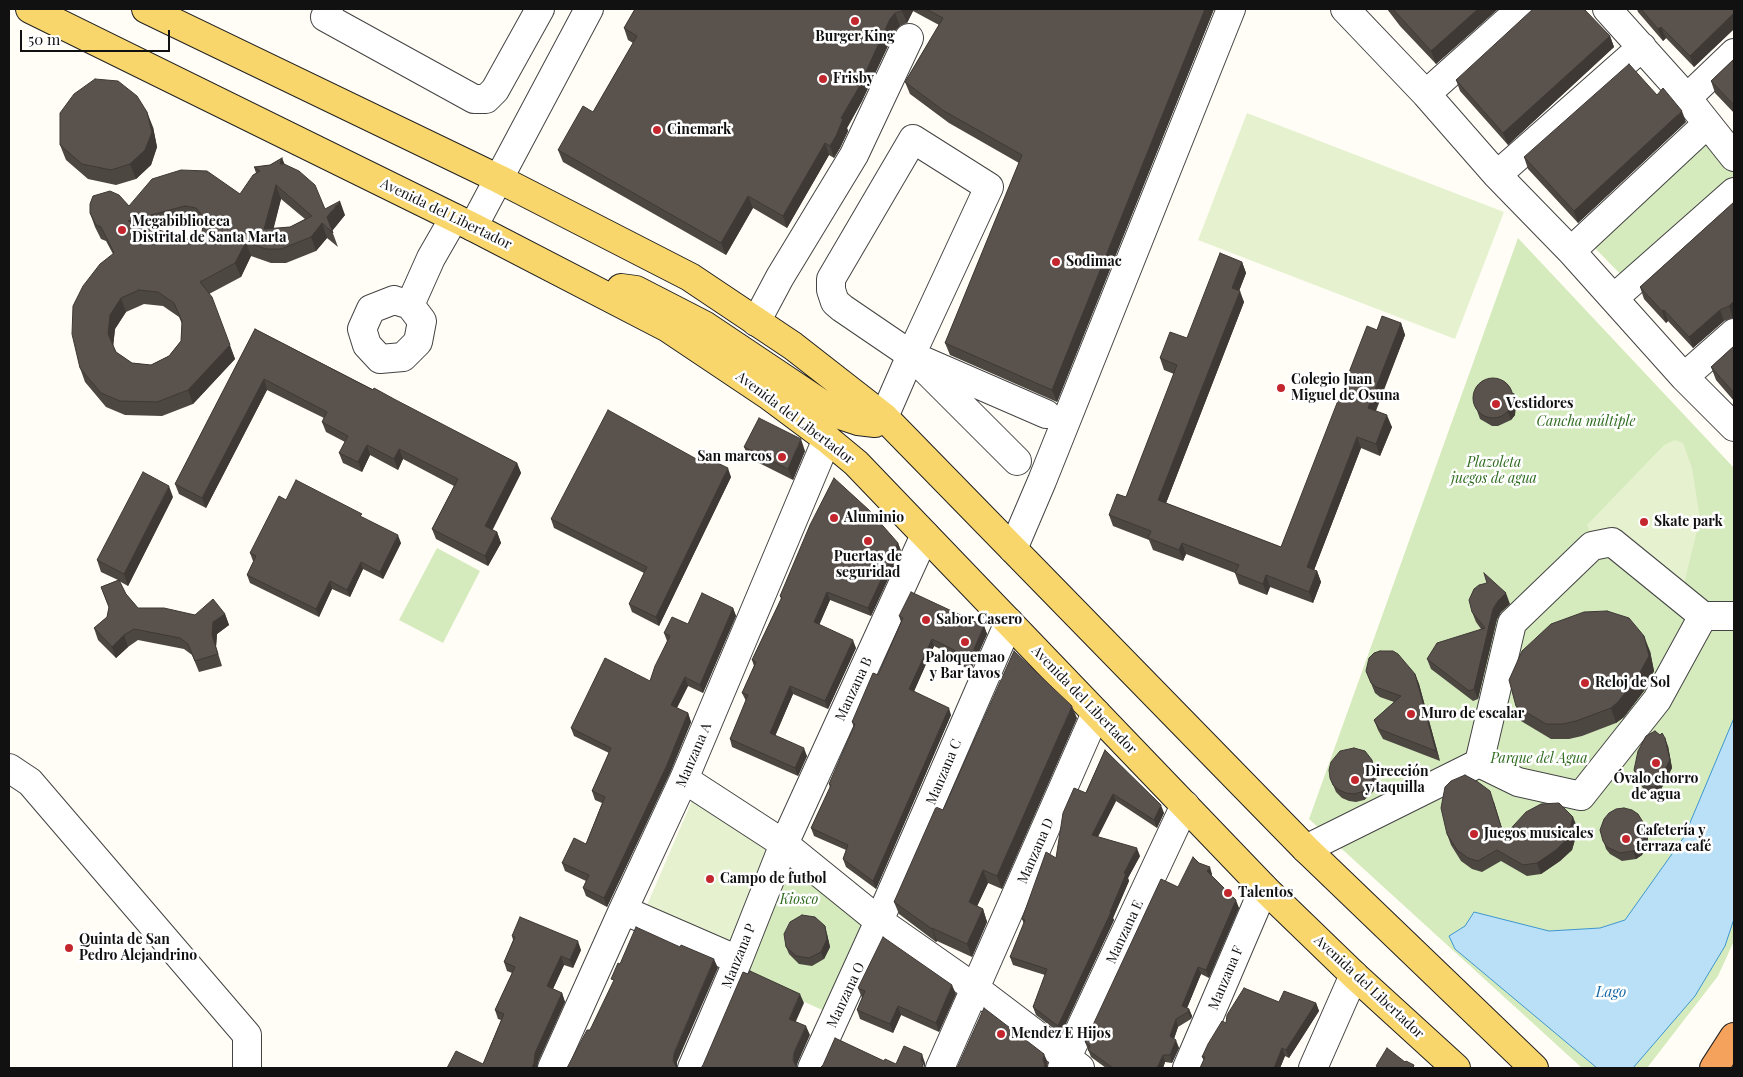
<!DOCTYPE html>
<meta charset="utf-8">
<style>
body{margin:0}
#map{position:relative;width:1743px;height:1077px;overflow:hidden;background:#fffdf5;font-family:"Playfair Display",serif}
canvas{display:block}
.frame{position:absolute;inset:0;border:10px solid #111;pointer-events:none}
.scale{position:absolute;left:20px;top:30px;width:150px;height:22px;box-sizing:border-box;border:2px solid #111;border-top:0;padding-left:6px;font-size:15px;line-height:18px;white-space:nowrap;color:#111;-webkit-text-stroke:4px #fff;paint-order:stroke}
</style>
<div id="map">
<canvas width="1743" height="1077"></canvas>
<div class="frame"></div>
<div class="scale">50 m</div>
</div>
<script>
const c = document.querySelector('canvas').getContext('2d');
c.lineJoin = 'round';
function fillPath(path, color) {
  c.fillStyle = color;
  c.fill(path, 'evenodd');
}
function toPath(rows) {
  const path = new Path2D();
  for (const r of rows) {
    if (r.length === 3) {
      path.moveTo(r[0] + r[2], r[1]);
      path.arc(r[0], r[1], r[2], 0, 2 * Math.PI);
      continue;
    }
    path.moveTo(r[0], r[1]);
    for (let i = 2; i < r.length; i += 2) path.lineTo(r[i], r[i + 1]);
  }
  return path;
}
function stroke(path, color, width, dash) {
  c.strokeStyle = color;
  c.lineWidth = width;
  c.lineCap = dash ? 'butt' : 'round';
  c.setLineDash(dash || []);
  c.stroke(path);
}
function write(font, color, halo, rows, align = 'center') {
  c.font = font + ' "Playfair Display",serif';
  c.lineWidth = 5;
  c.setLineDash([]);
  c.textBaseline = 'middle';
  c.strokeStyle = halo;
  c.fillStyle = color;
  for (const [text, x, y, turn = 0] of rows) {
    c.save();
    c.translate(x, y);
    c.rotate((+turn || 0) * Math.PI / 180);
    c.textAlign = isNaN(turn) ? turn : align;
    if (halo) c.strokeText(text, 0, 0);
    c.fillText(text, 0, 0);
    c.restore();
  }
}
fillPath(toPath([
 [1703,137,1734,169,1734,177,1627,281,1592,245],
 [1518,238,1734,468,1734,941,1718,976,1647,1068,1582,1068,1309,819],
 [437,548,480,571,443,643,399,620],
 [789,860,870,929,829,1013,740,973]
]), '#d5ebbd');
fillPath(toPath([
 [1247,113,1504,212,1455,339,1198,240],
 [1675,440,1683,443,1692,468,1700,519,1682,592,1594,541,1587,525,1664,445],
 [694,796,776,845,730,951,644,912]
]), '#e6f2cf');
const water = toPath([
 [1734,718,1734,919,1725,946,1695,996,1633,1068,1597,1068,1455,949,1449,936,1465,926,1474,912,1549,931,1600,928,1625,920,1684,837,1734,718]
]);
fillPath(water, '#b9e0f7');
stroke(water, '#3f96cf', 1);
const minor = toPath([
 [329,9,325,17,474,99,486,99,495,90,540,9],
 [1345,9,1426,94,1497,175,1571,251,1684,377,1734,427],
 [1607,9,1687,98,1734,157],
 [1426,94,1521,9],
 [1687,98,1734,53],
 [1497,175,1642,47],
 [473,227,589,9],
 [1571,251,1707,124],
 [1614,298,1734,192],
 [394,300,410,305,422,321,418,342,403,357,380,359,367,345,362,329,371,309,394,300],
 [410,305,431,258,454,218],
 [756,322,780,277,854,155,909,38],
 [924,361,1046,414],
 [1684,377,1734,333],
 [884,417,911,355,989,187,913,139,831,279,831,290,835,302,842,308,911,355,1017,461],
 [1013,549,1042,481,1231,9],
 [1479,763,1512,623,1592,546,1612,542,1703,616],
 [9,768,30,782,247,1035,247,1068],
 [684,779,784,844,879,921,976,989,1080,1068],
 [1306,849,1479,763,1518,782,1581,796,1657,700,1703,616,1734,616],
 [623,910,738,960],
 [552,1068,623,910,684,779,827,439],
 [692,1068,738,960,784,844,925,535],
 [812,1068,879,921,1009,622],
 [940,1068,1096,713],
 [1062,1068,1185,805],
 [1187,1068,1264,888],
 [1313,1068,1354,975]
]);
const major = toPath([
 [30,9,473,227,668,328,768,395,827,439,856,463,1264,888,1354,975,1456,1068],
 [146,9,499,179,690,277,793,346,884,417,1306,849,1534,1068],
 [621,288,636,290,704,325,837,414,858,421,875,423,884,417]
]);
const highway = toPath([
 [1714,1068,1734,1037]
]);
stroke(minor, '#444', 30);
stroke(major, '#222', 30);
stroke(highway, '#222', 30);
stroke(minor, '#fff', 28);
stroke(major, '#f9d66b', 28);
stroke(highway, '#f5a25d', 28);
fillPath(toPath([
 [635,9,1214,9,1057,402,950,355,945,343,1019,163,949,123,910,94,905,82,939,25,913,11,907,23,900,26,895,31,862,101,847,128,848,131,840,148,834,158,829,155,787,228,753,208,726,255,563,162,558,150,593,112,633,43,628,40,624,28],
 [1387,9,1498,9,1436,64,1400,26],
 [1637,9,1734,9,1734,29,1694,67,1666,38,1663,41,1638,12],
 [1610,36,1614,47,1508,145,1460,91,1456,80],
 [1734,59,1734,113,1715,93,1711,81],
 [1657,95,1686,122,1578,223,1528,169,1524,157],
 [153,127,157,147,151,165,136,179,116,185,88,179,66,160,60,145],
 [282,158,285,165,325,209,345,215,332,231,338,247,327,238,316,251,286,263,271,263,251,256,241,277,209,294,235,359,193,404,162,416,125,415,106,407,85,382,80,368,113,254,106,241,101,239,95,227,90,213,129,206,240,194,256,173,254,167,270,165],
 [281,199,305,219,290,227,273,229],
 [190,220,202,222,203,224,202,232,189,239,156,229],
 [144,304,163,306,179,317,182,324,181,341,169,356,151,365,132,363,116,352,113,346,115,329,126,312],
 [1734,202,1733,318,1724,321,1693,348,1668,321,1666,323,1644,299,1640,287],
 [1242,262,1246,273,1239,291,1244,302,1166,503,1281,547,1377,330,1401,323,1405,335,1376,411,1392,427,1380,456,1361,448,1314,570,1317,571,1321,582,1313,603,1270,587,1267,595,1239,584,1235,573,1186,554,1183,561,1153,550,1149,540,1113,526,1109,515,1126,497,1174,374,1164,370,1160,358,1187,338],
 [255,329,517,463,521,473,492,530,497,532,501,543,488,566,436,539,432,529,454,486,403,459,398,470,370,455,362,472,343,463,339,453,345,442,326,432,322,422,324,418,267,390,206,508,179,494,175,484],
 [1734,346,1734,401,1716,380,1711,367],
 [1514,393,1516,401,1515,415,1511,420,1498,426,1492,426,1480,419,1473,399],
 [744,447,805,451,793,480,749,458],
 [700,461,731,477,659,626,632,612,629,604,644,573,554,528,551,519],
 [173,497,128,586,119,581,126,594,138,608,195,615,225,614,229,625,217,634,216,647,222,666,199,672,192,655,184,649,138,640,128,647,116,658,98,640,94,628,107,617,109,608,101,587,118,580,101,572,97,560],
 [286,500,363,518,401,543,383,579,363,569,350,597,332,589,319,617,250,583,247,575,254,561,253,561,250,553],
 [898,543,901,551,871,616,830,600,819,625,856,648,828,709,793,694,775,736,807,756,798,776,732,747,730,739,746,701,742,693,754,666,752,660,781,599,780,596],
 [1510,604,1501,612,1497,619,1478,699,1473,701,1431,669,1427,659,1481,629,1476,622,1472,612],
 [733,608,736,616,703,693,688,686,677,708,688,713,691,722,670,773,607,907,586,896,583,888,586,881,565,871,562,863,586,844,602,803,595,800,592,791,609,753,574,736,571,728,650,681,667,641,664,633],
 [899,616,984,626,987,634,971,670,960,665,958,658,934,646,914,691,951,715,876,889,846,867,843,859,846,850,814,836,811,828,830,788,829,784,854,728,852,722,878,675,901,622],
 [1650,651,1654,671,1644,691,1624,717,1616,723,1582,736,1569,739,1551,739,1521,721,1516,706],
 [1366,671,1415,674,1419,684,1440,761,1383,739,1378,730,1374,720,1394,702,1380,697,1375,693],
 [1077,718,1002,889,988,883,977,906,983,909,987,922,972,957,937,941,936,942,899,914,894,902,943,810],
 [1668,746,1672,768,1658,795,1645,792,1637,778,1634,770],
 [1105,750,1164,813,1157,828,1116,801,1098,837,1140,856,1128,878,1129,881,1113,918,1114,920,1061,1034,1036,1015,1033,1007,1045,975,1013,965,1010,957,1024,924,1022,919,1056,858],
 [1374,768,1377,782,1375,789,1370,795,1364,800,1356,802,1349,801,1342,798,1336,792,1330,778],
 [1494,802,1504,835,1578,829,1572,850,1560,861,1541,874,1527,876,1501,861,1482,872,1472,869,1461,861,1451,845,1447,834],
 [1600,830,1648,835,1648,842,1642,855,1636,859,1622,861,1610,854,1606,849],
 [1199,863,1212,874,1211,876,1239,908,1209,978,1201,974,1187,1008,1189,1009,1192,1016,1191,1019,1178,1027,1174,1039,1179,1048,1172,1063,1165,1062,1163,1068,1106,1068,1091,1057,1085,1042,1178,887],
 [827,934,830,947,824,959,812,966,799,964,789,954,786,947],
 [512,936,581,950,573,968,564,965,553,989,562,993,565,1002,538,1062,537,1068,447,1068,483,1064,501,1020,498,1019,495,1010,512,973,507,971,504,962,513,940],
 [858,988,956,994,939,1032,901,1015,893,1033,860,1019,857,1010,862,998],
 [1279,1002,1316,1003,1319,1011,1289,1058,1285,1056,1280,1068,1200,1068,1204,1061,1202,1057,1226,1023]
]), '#4d4742');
fillPath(toPath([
 [903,9,913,9,913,11,907,23,902,11],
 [1205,9,1214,9,1057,402,1052,390],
 [1478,9,1498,9,1436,64,1431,51],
 [895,13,900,26,895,31,862,101,847,128,848,131,840,148,834,158,830,146,841,118,890,19],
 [1734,13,1734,29,1694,67,1690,56],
 [1661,27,1666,38,1663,41,1658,29],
 [1610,36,1614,47,1508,145,1503,133],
 [1682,111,1686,122,1578,223,1574,211],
 [147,112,153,127,157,147,151,165,136,179,130,164],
 [825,143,829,155,787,228,783,216],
 [282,158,287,172,280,164],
 [276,185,281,199,270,243,264,229],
 [748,196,753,208,726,255,721,243],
 [340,201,345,215,332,231,338,247,327,217],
 [322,223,327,238,316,251,311,237],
 [246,242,251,256,241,277,235,263],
 [1242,262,1246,273,1236,299,1232,288],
 [1240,291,1244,302,1163,511,1158,500],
 [121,298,126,312,115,329,113,348,108,334,110,315],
 [1734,301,1734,316,1733,318,1729,306],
 [1664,310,1668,321,1666,323,1662,311],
 [1720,310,1724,321,1693,348,1689,337],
 [1401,323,1405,335,1372,419,1368,408],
 [230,345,235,359,193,404,188,390],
 [264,379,267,390,206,508,202,498],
 [1514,393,1516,401,1515,415,1511,420,1508,412],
 [1387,415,1392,427,1380,456,1376,444],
 [1357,437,1361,448,1311,578,1307,567],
 [801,439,805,451,793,480,788,469],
 [367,445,370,455,362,472,358,462],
 [399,449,403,459,398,470,394,459],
 [517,463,521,473,489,537,485,526],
 [728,468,731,477,659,626,656,617],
 [169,486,173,497,128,586,124,574],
 [497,532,501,543,488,566,485,556],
 [398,535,401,543,383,579,380,572],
 [898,543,901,551,871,616,868,608],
 [1182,543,1186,554,1183,561,1179,550],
 [361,562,363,569,350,597,347,590],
 [1317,571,1321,582,1313,603,1309,592],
 [1266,575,1270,587,1267,595,1263,584],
 [330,581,332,589,319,617,316,609],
 [827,592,830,600,817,630,814,622],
 [1506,593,1510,604,1501,612,1497,619,1478,699,1474,689,1493,609,1497,602],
 [733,608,736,616,703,693,700,685],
 [225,614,229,625,217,634,216,647,222,666,212,635,213,622],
 [984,626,987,634,971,670,968,663],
 [124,635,128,647,116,658,112,647],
 [1644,636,1650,651,1654,671,1644,691,1624,717,1616,723,1611,708],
 [932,639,934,646,912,696,909,689],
 [853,640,856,648,828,709,825,701],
 [1415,674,1419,684,1440,761,1436,751],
 [685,677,688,686,674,713,671,705],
 [790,686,793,694,773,741,770,733],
 [1072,706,1077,718,1002,889,997,876],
 [949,708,951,715,876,889,873,881],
 [688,713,691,722,670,773,607,907,604,898],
 [1665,738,1668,746,1672,768,1658,795,1655,787],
 [804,748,807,756,798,776,795,768],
 [1372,760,1374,768,1377,782,1375,789,1370,795,1364,800,1361,792],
 [1113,794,1116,801,1095,842,1092,835],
 [1161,805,1164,813,1157,828,1154,820],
 [1573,817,1578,829,1572,850,1560,861,1541,874,1537,863],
 [1646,827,1648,835,1648,842,1642,855,1636,859,1633,851],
 [1137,848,1140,856,1128,878,1129,881,1113,918,1114,920,1061,1034,1058,1026,1110,912,1124,873],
 [1210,867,1212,874,1210,879,1207,871],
 [983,870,988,883,973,915,969,902],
 [1236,900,1239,908,1209,978,1206,970],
 [983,909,987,922,972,957,967,944],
 [825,926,827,934,830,947,824,959,821,952],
 [932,928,937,941,936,942,932,929],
 [578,941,581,950,573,968,570,960],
 [561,956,564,965,550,995,547,986],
 [714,959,718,968,677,1062,677,1068,676,1068,673,1061,674,1053],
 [1198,967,1201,974,1185,1013,1182,1006],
 [952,985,956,994,939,1032,936,1023],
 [562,993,565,1002,538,1062,537,1068,532,1068,535,1053],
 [800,994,804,1003,793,1028,789,1019],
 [1316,1003,1319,1011,1289,1058,1286,1050],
 [898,1006,901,1015,893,1033,890,1024],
 [1189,1009,1192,1016,1191,1019,1188,1012],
 [1176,1019,1178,1027,1172,1044,1170,1036],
 [806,1026,810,1035,798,1062,796,1068,793,1060,794,1052],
 [1176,1040,1179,1048,1172,1063,1170,1055],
 [1282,1048,1285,1056,1280,1068,1274,1068],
 [922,1054,925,1063,925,1068,921,1060],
 [1044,1054,1048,1063,1047,1068,1044,1068,1043,1060],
 [1163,1055,1165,1062,1163,1068,1157,1068]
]), '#3f3936');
const building = toPath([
 [635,9,903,9,902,11,895,13,890,19,858,89,841,118,843,119,836,136,830,146,825,143,783,216,748,196,721,243,558,150,583,106,593,112,637,36,624,28,635,9],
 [926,9,1205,9,1052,390,945,343,1022,155,944,111,905,82,943,18,926,9],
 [1393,9,1478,9,1431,51,1393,9],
 [1533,9,1584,9,1610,36,1503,133,1456,80,1533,9],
 [1641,9,1734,9,1734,13,1690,56,1661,27,1658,29,1641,9],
 [1734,59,1734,105,1711,81,1734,59],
 [1629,64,1657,95,1663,88,1682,111,1574,211,1524,157,1629,64],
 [95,79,118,81,137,96,147,112,152,132,145,150,130,164,111,170,82,164,60,145,60,113,74,94,95,79],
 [282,158,280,164,284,164,299,171,315,185,325,209,340,201,327,217,333,233,322,223,311,237,281,249,266,249,246,242,235,263,200,282,212,297,230,345,188,390,157,402,120,401,101,393,80,368,72,334,73,306,83,286,100,264,114,253,101,227,96,225,90,213,90,204,93,196,110,191,119,195,129,206,152,179,181,170,207,171,240,194,253,175,260,171,254,167,270,165,282,158],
 [276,185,312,216,290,227,264,229,276,185],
 [185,206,196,208,204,218,202,232,189,239,128,221,185,206],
 [139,290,158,292,174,303,182,321,181,341,169,356,151,365,132,363,116,352,108,334,110,315,121,298,139,290],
 [1734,202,1734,301,1729,306,1720,310,1689,337,1664,310,1662,311,1640,287,1734,202],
 [1220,253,1242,262,1232,288,1240,291,1158,500,1281,547,1367,326,1377,330,1382,316,1401,323,1368,408,1387,415,1376,444,1357,437,1307,567,1317,571,1309,592,1266,575,1263,584,1235,573,1239,565,1182,543,1179,550,1148,538,1151,531,1109,515,1117,494,1126,497,1177,365,1160,358,1170,332,1187,338,1220,253],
 [255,329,373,390,374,388,394,399,517,463,485,526,497,532,485,556,432,529,458,479,399,449,394,459,367,445,358,462,339,453,348,436,322,422,327,412,264,379,202,498,175,484,255,329],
 [1734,346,1734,393,1711,367,1734,346],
 [1493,398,20],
 [608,410,700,461,703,456,728,468,656,617,629,604,647,567,551,519,608,410],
 [759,418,801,439,788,469,744,447,759,418],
 [143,472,169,486,124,574,97,560,143,472],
 [834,478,869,510,898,543,868,608,827,592,814,622,853,640,825,701,790,686,770,733,804,748,795,768,730,739,748,695,742,693,756,662,752,660,782,597,780,596,810,525,834,478],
 [296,480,362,514,360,516,398,535,380,572,361,562,347,590,330,581,316,609,247,575,256,556,250,553,279,496,286,500,296,480],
 [1484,573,1506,593,1497,602,1493,609,1474,689,1469,691,1427,659,1437,643,1485,628,1472,612,1469,600,1474,589,1479,585,1487,583,1484,573],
 [119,580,126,594,138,608,164,608,195,615,213,599,225,614,213,622,212,635,218,654,195,661,188,644,180,638,134,629,124,635,112,647,94,628,107,617,109,607,101,587,119,580],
 [911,592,984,626,968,663,958,657,960,653,932,639,909,689,949,708,873,881,843,859,848,845,811,828,831,785,829,784,855,724,852,722,873,673,878,675,903,618,899,616,911,592],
 [702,593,733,608,700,685,685,677,671,705,688,713,667,765,604,898,583,888,589,875,562,863,574,838,586,844,605,797,592,791,611,748,571,728,605,658,650,681,655,666,670,636,664,633,672,617,688,624,702,593],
 [1607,611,1629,618,1644,636,1649,656,1638,676,1618,702,1611,708,1576,721,1563,724,1546,724,1516,706,1509,680,1522,651,1551,624,1584,612,1607,611],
 [1014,651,1072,706,997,876,983,870,969,902,983,909,967,944,932,928,932,929,894,902,936,807,943,810,1014,651],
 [1380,651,1393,651,1398,654,1415,674,1436,751,1379,729,1374,720,1401,696,1376,687,1371,683,1366,671,1369,658,1374,653,1380,651],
 [1655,731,1660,735,1662,733,1665,738,1670,760,1655,787,1642,785,1634,770,1638,751,1646,736,1655,731],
 [1354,748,1365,751,1372,760,1374,774,1372,781,1368,788,1361,792,1354,794,1346,793,1339,790,1333,785,1330,778,1329,770,1331,762,1340,751,1354,748],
 [1105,750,1161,805,1154,820,1113,794,1092,835,1137,848,1124,873,1126,874,1110,912,1111,912,1058,1026,1033,1007,1047,969,1010,957,1025,920,1022,919,1046,852,1056,858,1063,813,1074,788,1086,793,1105,750],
 [1465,775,1478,782,1490,791,1504,836,1526,812,1541,804,1559,803,1573,817,1568,838,1556,850,1537,863,1523,865,1497,850,1478,861,1468,858,1457,850,1447,834,1441,808,1445,787,1451,781,1465,775],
 [1624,808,1632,810,1638,814,1646,827,1646,835,1639,847,1633,851,1620,853,1607,847,1603,841,1600,830,1604,819,1609,813,1616,809,1624,808],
 [1193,857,1199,863,1210,867,1207,871,1236,900,1206,970,1198,967,1182,1006,1189,1009,1188,1012,1176,1019,1170,1036,1176,1040,1170,1055,1163,1055,1157,1068,1113,1068,1088,1050,1090,1046,1085,1042,1161,879,1178,887,1193,857],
 [802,915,815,917,825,926,827,939,821,952,809,958,796,956,786,947,784,934,790,922,802,915],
 [520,917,578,941,570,960,561,956,547,986,562,993,535,1053,534,1063,532,1068,447,1068,456,1051,483,1064,504,1014,495,1010,515,967,504,962,515,937,512,936,520,917],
 [636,927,680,947,681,945,714,959,674,1053,673,1061,677,1068,567,1068,587,1030,590,1030,614,980,611,979,618,963,620,964,636,927],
 [883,937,952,985,936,1023,898,1006,890,1024,857,1010,865,991,858,988,883,937],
 [750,971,800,994,789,1019,806,1026,794,1052,793,1060,797,1068,701,1068,703,1065,743,972,748,974,750,971],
 [1244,988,1279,1002,1284,991,1316,1003,1286,1050,1282,1048,1274,1068,1200,1068,1205,1057,1202,1057,1208,1044,1222,1021,1226,1023,1227,1015,1244,988],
 [984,1008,1044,1054,1043,1060,1045,1065,1044,1068,957,1068,984,1008],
 [835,1038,884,1061,885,1059,896,1064,904,1046,922,1054,921,1060,923,1066,923,1068,820,1068,823,1065,835,1038],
 [1387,1048,1405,1062,1406,1061,1414,1065,1413,1068,1380,1068,1376,1066,1387,1048]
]);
fillPath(building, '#5a524d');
stroke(building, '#3f3936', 1);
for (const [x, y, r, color] of [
 [855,21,5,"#c4262e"],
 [823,79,5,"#c4262e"],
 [657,130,5,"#c4262e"],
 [122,230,5,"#c4262e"],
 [1056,262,5,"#c4262e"],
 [1281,388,5,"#c4262e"],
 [1496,404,5,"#c4262e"],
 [782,457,5,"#c4262e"],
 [834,518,5,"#c4262e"],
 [1644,522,5,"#c4262e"],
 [868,541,5,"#c4262e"],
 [926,620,5,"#c4262e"],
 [965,642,5,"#c4262e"],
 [1585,683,5,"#c4262e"],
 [1411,714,5,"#c4262e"],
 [1656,763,5,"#c4262e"],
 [1355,780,5,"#c4262e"],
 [1474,834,5,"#c4262e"],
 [1626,839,5,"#c4262e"],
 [710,879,5,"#c4262e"],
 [1228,893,5,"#c4262e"],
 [69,948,5,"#c4262e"],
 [1001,1034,5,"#c4262e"]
]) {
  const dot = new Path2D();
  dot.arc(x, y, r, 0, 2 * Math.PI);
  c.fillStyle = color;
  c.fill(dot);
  stroke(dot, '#fff', 2);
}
write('bold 14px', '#111', '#fff', [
 ["Burger King",855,37,"center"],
 ["Frisby",833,79],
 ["Cinemark",667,130],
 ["Megabiblioteca",132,222],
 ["Distrital de Santa Marta",132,238],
 ["Sodimac",1066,262],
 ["Colegio Juan",1291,380],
 ["Miguel de Osuna",1291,396],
 ["Vestidores",1506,404],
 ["San marcos",772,457,"right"],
 ["Aluminio",844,518],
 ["Skate park",1654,522],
 ["Puertas de",868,557,"center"],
 ["seguridad",868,573,"center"],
 ["Sabor Casero",936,620],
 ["Paloquemao",965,658,"center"],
 ["y Bar tavos",965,674,"center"],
 ["Reloj de Sol",1595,683],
 ["Muro de escalar",1421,714],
 ["Dirección",1365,772],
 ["y taquilla",1365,788],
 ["Óvalo chorro",1656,779,"center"],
 ["de agua",1656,795,"center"],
 ["Cafetería y",1636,831],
 ["terraza café",1636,847],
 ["Juegos musicales",1484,834],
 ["Campo de futbol",720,879],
 ["Talentos",1238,893],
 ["Quinta de San",79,940],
 ["Pedro Alejandrino",79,956],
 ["Mendez E Hijos",1011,1034]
], 'left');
write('14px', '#111', '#fff', [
 ["Avenida del Libertador",446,214,26],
 ["Avenida del Libertador",795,418,37],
 ["Manzana B",854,689,-65],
 ["Avenida del Libertador",1084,700,46],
 ["Manzana A",694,755,-67],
 ["Manzana C",944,772,-67],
 ["Manzana D",1036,851,-66],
 ["Manzana E",1125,932,-65],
 ["Manzana P",739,956,-68],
 ["Manzana F",1226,978,-67],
 ["Avenida del Libertador",1369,987,43],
 ["Manzana O",846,995,-65]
]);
write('italic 14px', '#2f6b1f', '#fff', [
 ["Cancha múltiple",1586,422],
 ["Plazoleta",1494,463],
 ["juegos de agua",1494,479],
 ["Parque del Agua",1539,759],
 ["Kiosco",799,900]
]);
write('italic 15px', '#1768a6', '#fff', [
 ["Lago",1611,992]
]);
</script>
